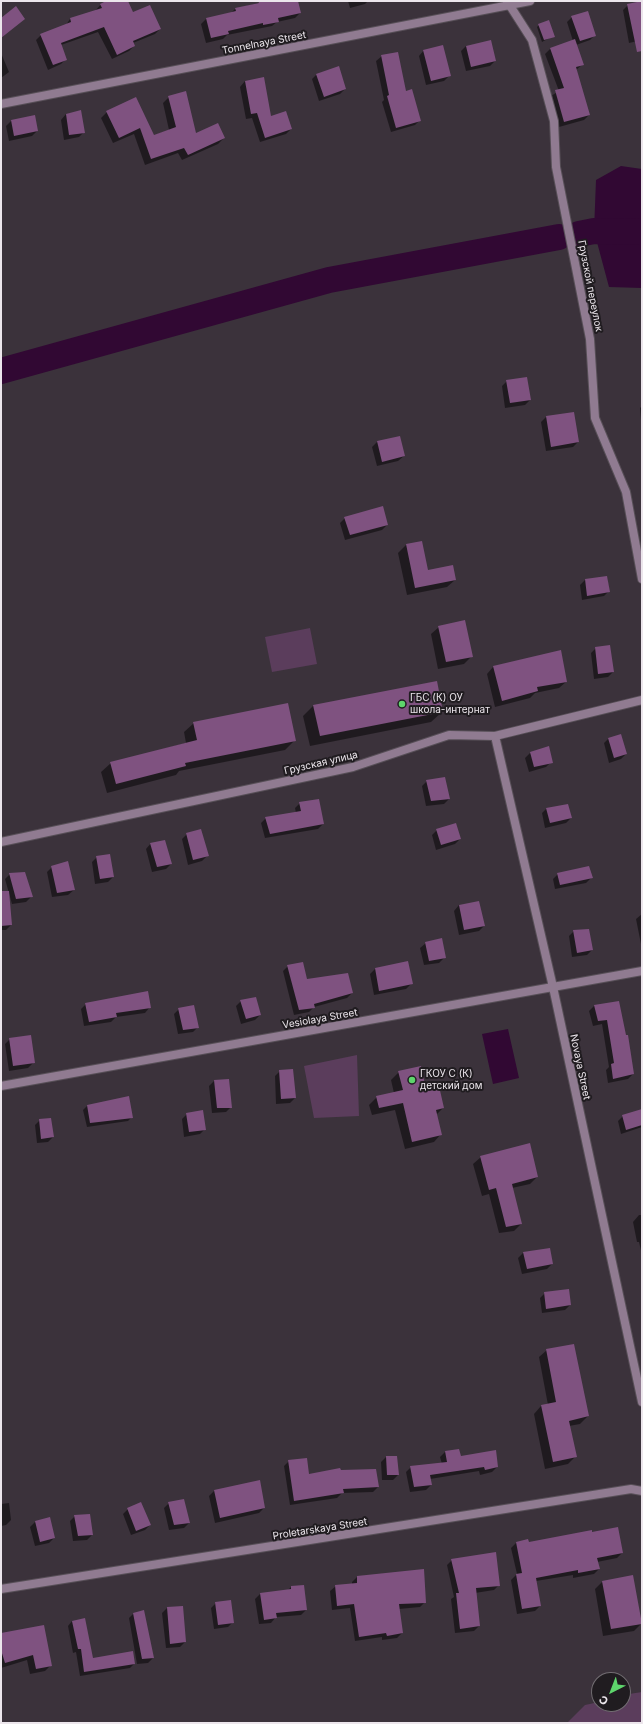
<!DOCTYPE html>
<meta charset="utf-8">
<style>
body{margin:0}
#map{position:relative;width:643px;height:1724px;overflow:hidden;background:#3b323b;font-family:Inter,sans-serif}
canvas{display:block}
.frame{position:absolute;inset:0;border:2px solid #ece6ec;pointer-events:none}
.north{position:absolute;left:591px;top:1672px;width:40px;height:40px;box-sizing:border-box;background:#201c20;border:1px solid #726d72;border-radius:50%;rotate:222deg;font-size:11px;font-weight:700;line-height:16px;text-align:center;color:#ece6ec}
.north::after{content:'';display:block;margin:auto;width:14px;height:18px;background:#5ed56c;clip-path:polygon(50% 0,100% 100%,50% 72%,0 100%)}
</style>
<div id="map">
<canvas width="643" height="1724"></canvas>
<div class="frame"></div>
<div class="north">С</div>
</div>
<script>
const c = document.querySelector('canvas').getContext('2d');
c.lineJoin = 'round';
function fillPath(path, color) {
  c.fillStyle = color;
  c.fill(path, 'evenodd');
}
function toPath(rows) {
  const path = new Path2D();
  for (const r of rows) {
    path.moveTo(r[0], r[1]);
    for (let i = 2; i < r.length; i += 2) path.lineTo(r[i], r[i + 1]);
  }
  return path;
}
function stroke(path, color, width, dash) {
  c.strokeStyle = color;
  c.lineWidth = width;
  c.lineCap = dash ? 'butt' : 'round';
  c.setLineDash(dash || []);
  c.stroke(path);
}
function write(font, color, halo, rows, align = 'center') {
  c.font = font + ' Inter,sans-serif';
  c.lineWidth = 4;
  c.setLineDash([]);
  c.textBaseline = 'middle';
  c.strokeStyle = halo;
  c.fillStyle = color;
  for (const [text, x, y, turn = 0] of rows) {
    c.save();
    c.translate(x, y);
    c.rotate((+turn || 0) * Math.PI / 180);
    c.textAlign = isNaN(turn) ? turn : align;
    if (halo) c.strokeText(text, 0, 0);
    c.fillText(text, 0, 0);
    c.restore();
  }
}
fillPath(toPath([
 [310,628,317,664,272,672,265,637],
 [357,1055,359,1116,314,1118,304,1066],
 [642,1692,642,1723,567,1723,585,1705,599,1702,599,1704,623,1704,623,1695]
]), '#5b3d5c');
fillPath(toPath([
 [621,166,642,169,642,288,609,287,594,231,596,180],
 [508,1029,519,1078,493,1084,482,1034]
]), '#310833');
fillPath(toPath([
 [109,1,127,1,132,14,160,29,155,34,133,43,134,46,129,51,112,59,98,32,61,45,66,59,61,64,48,70,36,40,41,35,66,25,70,19,96,11,96,10,101,4],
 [266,1,297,1,300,13,295,18,277,22,272,26,227,35,223,39,206,43,201,24,206,19,231,13,235,9],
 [348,1,368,1,365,4,350,8],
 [642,2,642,40,629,43,623,10,628,5],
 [572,17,595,35,590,40,576,45,583,64,576,70,589,115,584,120,559,127,551,96,559,91,545,54,550,49,573,41,567,22],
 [539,25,553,36,542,42,537,27],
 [466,46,495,61,490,66,466,71,461,51],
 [424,50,449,76,444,81,426,85,419,56],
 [1,53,9,72,1,78],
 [382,56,405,92,420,120,415,125,391,132,382,102,384,100,376,61],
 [317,74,345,89,340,94,319,101,312,79],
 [245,81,270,117,291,129,286,134,260,142,252,118,246,119,240,87],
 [169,97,195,135,224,138,218,144,182,160,178,153,145,165,134,134,113,143,101,118,107,112,135,98,153,136,169,130,163,103],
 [66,114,84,132,79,137,64,140,61,120],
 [34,117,37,131,32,136,9,141,6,126,11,121],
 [507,381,530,400,525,405,505,408,502,386],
 [642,406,642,432,640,408],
 [546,417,578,442,573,447,546,451,541,422],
 [377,442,404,456,398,461,377,466,372,447],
 [345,518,387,525,382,530,345,540,340,523],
 [421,542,427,571,455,580,447,587,407,595,398,553,406,545],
 [607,577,609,591,604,596,582,600,580,585,585,580],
 [439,627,472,656,464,664,438,669,431,634],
 [596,648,613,672,608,677,594,679,591,653],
 [493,667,566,682,559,688,535,693,530,698,495,707,487,674],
 [436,682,442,712,431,722,310,746,303,716,313,706],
 [194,723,295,740,285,750,179,771,176,775,107,793,101,772,111,763,186,743,184,732],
 [609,738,626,754,621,759,609,763,604,743],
 [530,753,551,762,546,767,529,772,525,758],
 [427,781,449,799,444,804,426,806,422,786],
 [300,803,323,824,318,829,265,838,261,823,266,818,296,813,295,808],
 [547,808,571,818,566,823,545,828,542,813],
 [437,830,460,839,455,844,436,850,432,835],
 [187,834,207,856,202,861,188,865,182,839],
 [151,843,171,864,166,869,152,872,146,849],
 [97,857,113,877,108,882,95,884,92,862],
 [52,867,74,890,68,895,52,897,47,872],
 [10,874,31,897,26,902,12,904,5,879],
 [558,874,591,878,586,883,555,889,553,879],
 [459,905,484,926,479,931,459,935,454,911],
 [1,908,11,925,6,930,1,930],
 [642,914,642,944,641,944,636,919],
 [574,931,592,950,587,955,572,957,569,936],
 [426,943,444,958,439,963,424,965,420,948],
 [407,962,411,984,406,989,374,995,370,974,375,969],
 [288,966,307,981,352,993,347,998,314,1007,309,1012,294,1015,283,971],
 [241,1001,260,1015,255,1020,241,1024,236,1006],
 [618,1002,633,1074,628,1079,608,1083,606,1070,609,1067,602,1024,593,1026,589,1011,594,1006],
 [86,1004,150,1007,145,1013,116,1017,111,1022,84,1026,81,1009],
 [179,1009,198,1027,193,1032,178,1034,174,1014],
 [10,1039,33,1063,28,1068,9,1071,5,1044],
 [280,1071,295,1098,290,1103,276,1104,275,1076],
 [399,1072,426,1091,443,1108,436,1115,441,1134,434,1142,405,1149,395,1110,372,1115,369,1105,377,1097,394,1093,391,1080],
 [228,1080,231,1107,226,1112,212,1113,209,1086,214,1081],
 [87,1106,132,1117,128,1121,87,1127,83,1110],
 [642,1110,642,1127,621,1134,618,1121,623,1116],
 [187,1114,205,1129,200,1134,184,1137,182,1119],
 [40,1120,53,1137,48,1142,37,1143,35,1125],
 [481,1157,537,1177,530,1184,512,1188,521,1224,514,1231,499,1233,489,1194,482,1196,473,1164],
 [639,1215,642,1215,642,1255,639,1242,637,1242,633,1222],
 [549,1249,552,1264,547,1269,522,1274,518,1258,523,1253],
 [545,1293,570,1305,565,1310,542,1313,540,1298],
 [547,1350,588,1416,580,1424,569,1426,576,1456,568,1464,545,1469,534,1414,541,1406,548,1405,539,1357],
 [445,1452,460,1458,497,1467,492,1472,480,1475,479,1471,430,1479,431,1485,426,1490,410,1492,406,1472,411,1467,442,1464,440,1457],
 [386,1457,398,1475,393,1480,382,1480,381,1462],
 [289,1461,308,1475,340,1471,378,1487,373,1492,342,1493,337,1498,290,1505,284,1466],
 [214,1491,264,1508,259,1513,215,1523,209,1496],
 [9,1503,11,1520,6,1525,1,1526,1,1504],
 [169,1503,189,1523,184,1528,169,1530,164,1508],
 [128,1509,150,1525,145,1530,131,1535,123,1514],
 [75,1516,92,1535,87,1540,73,1541,70,1521],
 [35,1522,54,1538,49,1543,35,1546,30,1527],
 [591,1533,622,1553,617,1558,597,1562,599,1569,594,1574,573,1578,573,1575,536,1581,540,1606,535,1611,517,1614,511,1580,517,1574,511,1548,516,1543,527,1540,528,1543],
 [452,1560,499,1585,494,1590,475,1593,479,1626,474,1631,455,1633,451,1599,454,1597,447,1565],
 [357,1577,425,1602,420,1607,399,1609,402,1633,397,1638,382,1640,382,1637,355,1641,350,1608,332,1610,330,1591,336,1586,352,1584,352,1582],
 [602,1582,642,1623,634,1631,603,1636,595,1589],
 [303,1586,306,1610,301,1615,276,1617,271,1623,259,1624,255,1599,260,1594,288,1590,291,1587],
 [216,1603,233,1622,228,1627,214,1629,211,1608],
 [167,1608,185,1642,180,1647,166,1648,162,1613],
 [134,1613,153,1658,148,1663,137,1664,129,1618],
 [72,1621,92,1659,134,1664,130,1668,80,1676,76,1652,73,1653,68,1626],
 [1,1634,51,1665,45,1671,30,1674,27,1660,1,1668]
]), '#0007');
stroke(toPath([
 [579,234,594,231,642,232],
 [1,371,329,280,559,237]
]), '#310833', 26);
fillPath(toPath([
 [106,1,128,1,133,12,150,5,161,29,133,41,135,46,117,55,104,27,61,43,67,60,53,65,40,34,71,22,70,18,102,8,100,4],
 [258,1,298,1,301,13,278,18,279,22,263,25,263,23,228,31,229,34,211,38,206,18,236,11,235,8,259,3],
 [642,1,642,51,637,52,627,4],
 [16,6,25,19,1,38,1,18],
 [588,11,596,36,580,41,571,16],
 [549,20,555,37,544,40,538,24],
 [575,39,584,65,576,67,590,115,564,122,555,90,564,88,550,48],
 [491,40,496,61,471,67,466,46],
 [443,45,451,76,431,81,423,50],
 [398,52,406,91,412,89,421,121,396,128,387,96,389,95,381,55],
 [339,66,346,89,324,97,316,74],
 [264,77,271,116,286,111,292,129,265,138,257,113,251,114,245,81],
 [186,91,196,133,218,123,225,138,188,155,184,148,151,159,140,128,119,138,106,111,136,97,154,135,176,127,168,96],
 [81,110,85,133,69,135,66,114],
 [35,115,38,131,14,136,11,120],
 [527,377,531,400,510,403,506,380],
 [574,412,579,442,551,447,546,416],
 [400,436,405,456,382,462,377,441],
 [383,506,388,525,350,535,344,517],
 [422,541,428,570,453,565,456,580,415,588,406,544],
 [607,576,610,592,587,596,585,579],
 [465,620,473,657,446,662,438,626],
 [610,645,614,672,598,674,595,647],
 [561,650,567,682,537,687,538,691,502,701,493,666],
 [437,681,443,712,320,736,313,705],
 [288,703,296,741,185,763,186,766,116,784,110,762,197,740,193,722],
 [621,734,627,754,614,758,608,738],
 [549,746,553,763,534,767,530,752],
 [445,777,450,799,431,801,426,780],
 [319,799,324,824,270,834,265,817,301,811,299,802],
 [568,804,572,818,550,823,546,808],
 [456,823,461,839,441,845,436,829],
 [201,829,209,856,193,860,186,833],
 [165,840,172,864,157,867,150,843],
 [110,854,114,877,100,879,96,856],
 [68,861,75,890,57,893,51,866],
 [589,866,593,878,560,885,557,873],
 [25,872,33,897,16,899,9,873],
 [1,891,9,891,12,925,1,926],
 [479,901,485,926,464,930,459,905],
 [589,929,593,950,577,953,573,930],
 [442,938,446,958,429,961,425,942],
 [408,961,413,984,379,991,375,968],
 [303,962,307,979,348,973,353,993,314,1004,315,1008,299,1010,287,965],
 [148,991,151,1008,116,1013,117,1017,89,1022,85,1003],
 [256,997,261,1015,246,1019,240,1000],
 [619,1001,626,1035,628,1035,634,1074,613,1079,611,1064,614,1063,607,1020,598,1021,594,1005],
 [194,1005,199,1028,183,1030,178,1008],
 [31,1035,35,1063,13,1066,9,1038],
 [421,1066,426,1089,439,1086,444,1108,436,1110,442,1135,412,1142,403,1103,379,1108,376,1096,403,1090,398,1071],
 [293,1069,296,1098,281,1099,279,1070],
 [229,1079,232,1108,217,1108,214,1080],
 [129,1096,133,1118,90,1123,87,1105],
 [642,1109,642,1125,626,1130,622,1115],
 [203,1110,206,1130,189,1132,186,1113],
 [51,1118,54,1137,41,1139,39,1119],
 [530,1143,538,1177,512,1184,522,1224,506,1227,496,1188,489,1190,480,1156],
 [550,1248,553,1264,527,1269,523,1252],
 [569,1289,571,1305,546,1309,544,1292],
 [574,1344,589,1416,569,1421,577,1457,553,1462,541,1405,556,1402,546,1349],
 [459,1449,461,1456,496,1450,498,1467,485,1470,484,1467,430,1475,432,1485,414,1487,410,1466,447,1462,445,1451],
 [386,1456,397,1456,399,1475,387,1475],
 [307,1458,309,1474,340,1468,341,1470,376,1469,379,1487,343,1489,344,1493,294,1501,288,1460],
 [260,1480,265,1508,220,1518,214,1490],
 [184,1499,190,1523,174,1525,168,1502],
 [141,1502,151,1525,136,1531,127,1508],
 [90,1514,93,1535,78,1536,74,1515],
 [50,1517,55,1538,40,1542,35,1521],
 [618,1527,623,1553,597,1558,600,1569,578,1573,578,1570,536,1578,541,1606,522,1609,516,1574,522,1573,516,1542,528,1539,529,1542,592,1530,592,1532],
 [496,1552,500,1586,476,1588,480,1626,460,1629,456,1593,459,1593,451,1559],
 [424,1569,426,1603,399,1604,403,1633,387,1636,386,1633,359,1637,354,1604,337,1606,335,1585,357,1583,357,1576],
 [633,1575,642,1624,611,1629,602,1581],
 [304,1585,307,1610,276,1613,277,1618,264,1620,260,1593,291,1589,291,1586],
 [231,1600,234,1623,218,1625,215,1602],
 [183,1606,186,1642,170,1644,167,1607],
 [144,1610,154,1658,142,1659,133,1613],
 [85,1618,93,1658,133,1651,135,1664,84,1672,81,1649,78,1649,72,1621],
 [44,1625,52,1666,36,1669,33,1655,5,1663,1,1650,1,1633]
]), '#7f5280');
const minor = toPath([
 [507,1,532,40,554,121,556,167,590,339,595,418,626,492,642,579],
 [1,104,530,1],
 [495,736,553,987,642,1402],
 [1,842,353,767,449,735,495,736,642,700],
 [1,1086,642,971],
 [1,1589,631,1489,642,1491]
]);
stroke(minor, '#574f57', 10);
stroke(minor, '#907b91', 8);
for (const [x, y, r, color] of [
 [402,704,4,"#5ed56c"],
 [412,1080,4,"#5ed56c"]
]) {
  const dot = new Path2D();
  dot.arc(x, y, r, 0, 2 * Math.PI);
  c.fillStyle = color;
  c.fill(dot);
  stroke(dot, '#201c20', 1.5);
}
write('10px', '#ece6ec', '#201c20', [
 ["Tonnelnaya Street",264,43,-11],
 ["Грузской переулок",590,286,79],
 ["Грузская улица",321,763,-13],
 ["Vesiolaya Street",320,1019,-10],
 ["Novaya Street",580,1067,78],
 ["Proletarskaya Street",320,1529,-9]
]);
write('10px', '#ece6ec', '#201c20', [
 ["ГБС (К) ОУ",410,698],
 ["школа-интернат",410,710],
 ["ГКОУ С (К)",420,1074],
 ["детский дом",420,1086]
], 'left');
</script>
